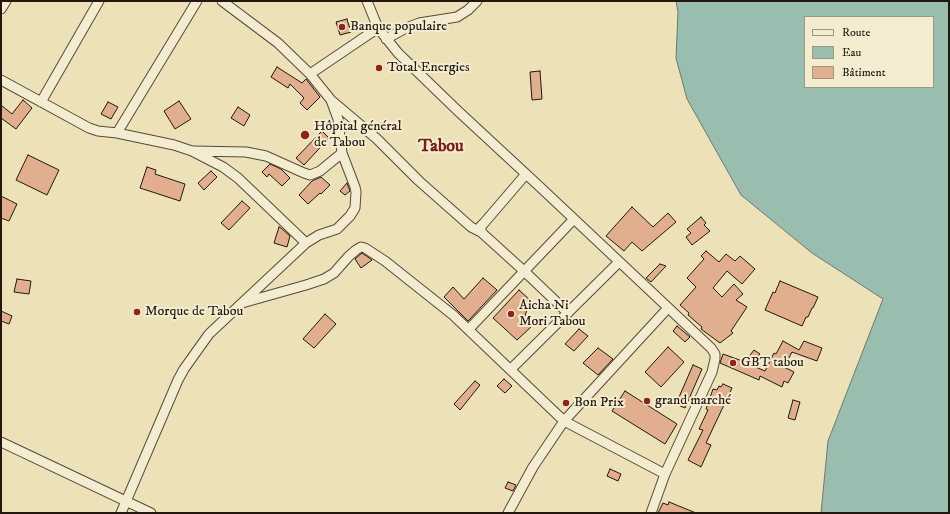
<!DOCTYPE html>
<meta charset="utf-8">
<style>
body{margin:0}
#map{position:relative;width:950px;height:514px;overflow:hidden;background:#ede1b8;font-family:"IM FELL DW Pica",serif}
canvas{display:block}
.frame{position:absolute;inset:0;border:2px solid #23170f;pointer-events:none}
.legend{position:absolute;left:804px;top:16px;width:130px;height:72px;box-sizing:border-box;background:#f3ecd1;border:1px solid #a09783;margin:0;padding:5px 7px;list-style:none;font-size:12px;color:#23170f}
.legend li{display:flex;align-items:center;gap:8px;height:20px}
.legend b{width:20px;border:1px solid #a09783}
</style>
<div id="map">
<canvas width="950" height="514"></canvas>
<div class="frame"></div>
<ul class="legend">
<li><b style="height:5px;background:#f3ecd1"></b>Route</li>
<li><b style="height:11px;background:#99beaf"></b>Eau</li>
<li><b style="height:11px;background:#e2af8e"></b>Bâtiment</li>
</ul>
</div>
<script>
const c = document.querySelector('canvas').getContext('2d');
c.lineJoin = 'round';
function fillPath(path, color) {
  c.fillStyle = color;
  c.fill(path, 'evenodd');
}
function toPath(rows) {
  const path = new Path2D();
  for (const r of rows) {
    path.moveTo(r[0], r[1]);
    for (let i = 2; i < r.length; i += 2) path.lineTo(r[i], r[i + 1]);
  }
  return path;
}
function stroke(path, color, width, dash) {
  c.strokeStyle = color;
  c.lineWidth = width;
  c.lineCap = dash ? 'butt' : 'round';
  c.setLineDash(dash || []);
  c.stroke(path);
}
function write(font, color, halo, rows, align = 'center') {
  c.font = font + ' "IM FELL DW Pica",serif';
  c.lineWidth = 4;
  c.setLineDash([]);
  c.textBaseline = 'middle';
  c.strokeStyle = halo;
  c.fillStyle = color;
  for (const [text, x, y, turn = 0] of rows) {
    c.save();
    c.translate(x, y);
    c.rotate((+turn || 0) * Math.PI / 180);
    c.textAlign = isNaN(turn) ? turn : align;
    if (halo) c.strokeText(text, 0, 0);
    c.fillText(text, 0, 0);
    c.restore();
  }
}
const water = toPath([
 [676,1,949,1,949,513,821,513,828,441,883,299,812,253,741,195,687,99,676,58,678,12,676,1],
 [805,17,933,17,933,87,805,87,805,17]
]);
fillPath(water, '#99beaf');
stroke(water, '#6a7b6f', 1);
const building = toPath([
 [347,19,351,32,340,35,336,22,347,19],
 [277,67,302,83,306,79,320,97,307,110,300,103,304,98,290,84,288,88,271,77,277,67],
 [540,71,542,99,532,100,530,72,540,71],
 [23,100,32,108,16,129,1,118,1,105,12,114,23,100],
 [179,101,191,119,175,129,164,111,179,101],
 [108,102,118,107,111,119,101,114,108,102],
 [238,107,250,115,244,126,231,118,238,107],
 [322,131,329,138,304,165,296,158,322,131],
 [28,155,59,170,47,195,16,180,28,155],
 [270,164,281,169,290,178,282,186,269,174,267,177,262,172,270,164],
 [147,167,156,170,155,174,185,184,180,201,140,188,147,167],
 [211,171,217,177,204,190,198,183,211,171],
 [321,177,330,185,321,194,320,193,308,204,299,195,312,181,321,177],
 [347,183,350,191,345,195,340,191,347,183],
 [1,196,17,204,9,221,1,218,1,196],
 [242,201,250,208,229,230,221,223,242,201],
 [632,207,653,227,668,213,676,222,642,251,632,242,624,251,606,236,632,207],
 [701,217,706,223,704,225,710,231,692,245,686,237,691,233,687,229,701,217],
 [279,227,281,228,290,236,287,247,274,243,279,227],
 [706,251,719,262,726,254,735,261,740,256,755,269,742,284,727,271,713,288,722,297,734,284,743,294,736,300,747,307,731,331,733,333,720,343,701,329,702,327,688,315,689,313,680,305,696,287,687,278,704,259,701,256,706,251],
 [362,253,372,260,361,268,355,259,362,253],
 [660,264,666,266,651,282,646,278,660,264],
 [483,278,497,290,468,321,444,297,453,287,464,299,483,278],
 [17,279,31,281,29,294,14,292,17,279],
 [780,281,818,297,813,308,812,308,808,317,806,317,802,326,765,310,773,292,775,293,780,281],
 [519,290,530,300,524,319,531,327,517,340,493,318,519,290],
 [1,311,12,316,9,324,1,321,1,311],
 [325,314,336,324,314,348,303,339,325,314],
 [677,326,690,337,685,342,673,331,677,326],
 [579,329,588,336,574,351,565,344,579,329],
 [783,341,799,350,804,341,822,348,817,361,792,352,784,367,794,372,788,383,784,381,782,387,760,376,759,380,720,363,723,354,745,362,754,350,760,354,751,365,765,371,774,353,776,354,783,341],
 [668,347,684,362,661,387,645,372,668,347],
 [598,348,613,359,598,375,583,363,598,348],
 [693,365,702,369,685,408,676,404,693,365],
 [504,379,512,386,505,393,497,386,504,379],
 [475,381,480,385,460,410,454,404,475,381],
 [723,384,732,388,706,443,711,445,701,467,688,460,703,430,699,429,708,410,706,409,713,389,717,390,719,386,721,387,723,384],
 [625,391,677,424,665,444,612,411,625,391],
 [793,400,800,402,795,420,788,418,793,400],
 [610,469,621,474,618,481,607,476,610,469],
 [508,482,516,485,513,491,505,488,508,482],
 [669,502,696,513,658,513,663,503,668,505,669,502]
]);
fillPath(building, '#e2af8e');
stroke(building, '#23170f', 1);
const minor = toPath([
 [367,1,378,28,398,53,458,111,540,187,711,348,715,354,715,359,712,372,665,474,651,513],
 [1,9,6,1],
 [386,39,404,29,419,23,457,17,468,10,477,1],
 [310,74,378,28],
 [1,80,89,128,98,131,117,133,174,145,192,151,223,167,238,178,306,243],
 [332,101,377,139,419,181,471,227,481,232],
 [41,102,99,1],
 [117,133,197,1],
 [193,151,246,152,266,156,304,173,310,175,320,171,342,153],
 [526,174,484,223,481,226,481,232,524,271,568,313],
 [242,303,306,285,324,279,334,273,349,256,356,250,361,247,365,248,385,261,453,315,564,421,665,474],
 [469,329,574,219],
 [511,369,619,262],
 [1,442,151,513],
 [121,513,178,380,184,369,209,334,306,243,319,235,337,229,350,216,355,208,356,192,355,187,342,153,338,119,331,100,310,74,278,43,222,1],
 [508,513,533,467,564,421,668,308]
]);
stroke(minor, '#564a39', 11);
stroke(minor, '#f3ecd1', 9);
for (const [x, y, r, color] of [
 [342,27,4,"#8f2418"],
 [379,68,4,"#8f2418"],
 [305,135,5,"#8f2418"],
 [137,312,4,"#8f2418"],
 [511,314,4,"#8f2418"],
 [733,363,4,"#8f2418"],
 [647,401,4,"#8f2418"],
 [566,403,4,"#8f2418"]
]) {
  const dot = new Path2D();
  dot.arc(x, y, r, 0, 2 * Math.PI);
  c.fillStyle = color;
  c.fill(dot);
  stroke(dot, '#f3ecd1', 1.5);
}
write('14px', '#23170f', '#f3ecd1', [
 ["Banque populaire",350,27],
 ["Total Energies",387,68],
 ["Hôpital général",314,127],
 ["de Tabou",314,143],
 ["Aicha Ni",519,306],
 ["Mori Tabou",519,322],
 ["Morque de Tabou",145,312],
 ["GBT tabou",741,363],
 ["grand marché",655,401],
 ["Bon Prix",574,403]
], 'left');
write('bold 18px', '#7a1f14', '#f3ecd1', [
 ["Tabou",441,147]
]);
</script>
